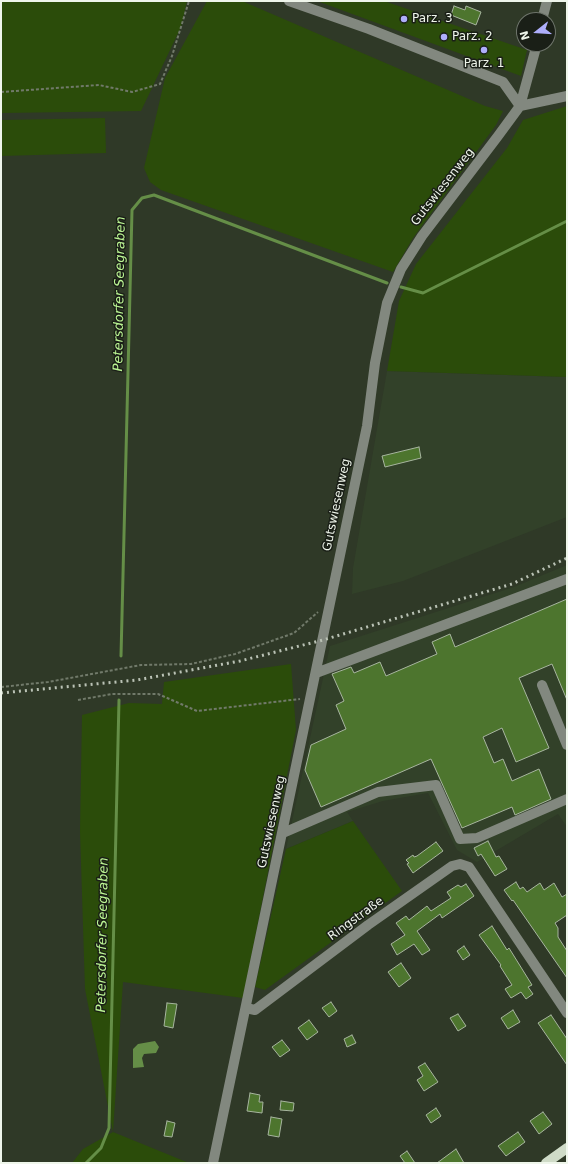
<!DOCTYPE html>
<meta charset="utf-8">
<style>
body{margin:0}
#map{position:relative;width:568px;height:1164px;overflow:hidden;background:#2f3927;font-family:"DejaVu Sans",sans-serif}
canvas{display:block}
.frame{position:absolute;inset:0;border:2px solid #eff6eb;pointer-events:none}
.north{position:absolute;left:516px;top:12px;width:40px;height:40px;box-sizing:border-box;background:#1a1f17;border:1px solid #6f756c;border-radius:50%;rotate:253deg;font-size:11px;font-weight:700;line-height:16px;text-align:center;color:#eff6eb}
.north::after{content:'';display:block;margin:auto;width:14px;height:18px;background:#aeaefb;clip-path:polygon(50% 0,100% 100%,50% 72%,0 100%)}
</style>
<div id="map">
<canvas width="568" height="1164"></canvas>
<div class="frame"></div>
<div class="north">N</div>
</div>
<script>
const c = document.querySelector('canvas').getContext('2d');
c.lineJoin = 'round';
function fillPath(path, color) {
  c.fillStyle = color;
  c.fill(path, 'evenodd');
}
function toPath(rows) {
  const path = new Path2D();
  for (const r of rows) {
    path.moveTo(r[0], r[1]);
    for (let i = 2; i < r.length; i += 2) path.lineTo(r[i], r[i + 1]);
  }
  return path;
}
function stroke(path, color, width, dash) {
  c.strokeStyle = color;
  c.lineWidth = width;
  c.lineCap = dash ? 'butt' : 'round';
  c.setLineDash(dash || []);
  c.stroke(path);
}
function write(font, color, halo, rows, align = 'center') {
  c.font = font + ' "DejaVu Sans",sans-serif';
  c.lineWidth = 3;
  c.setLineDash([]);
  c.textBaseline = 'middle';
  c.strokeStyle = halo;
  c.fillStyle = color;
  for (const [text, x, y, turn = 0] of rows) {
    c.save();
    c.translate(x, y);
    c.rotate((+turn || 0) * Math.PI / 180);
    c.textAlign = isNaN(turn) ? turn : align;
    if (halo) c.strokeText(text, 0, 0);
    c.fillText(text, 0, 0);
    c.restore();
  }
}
fillPath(toPath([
 [387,371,567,377,567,517,403,581,352,594,353,568],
 [567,565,567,827,558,814,477,862,457,850,428,793,383,801,347,812,353,821,286,849,330,646,514,587]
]), '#324129');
fillPath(toPath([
 [1,1,187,1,181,27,141,111,1,113],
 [207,1,242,1,485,106,503,111,496,125,413,238,393,272,161,190,150,182,144,168,165,78],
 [317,1,384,1,527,50,521,76],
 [567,106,567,377,387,371,399,301,416,264,507,148,523,120],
 [105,118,106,153,1,156,1,120],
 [291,664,296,730,243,998,123,982,113,1132,189,1163,72,1163,83,1149,113,1132,85,989,80,831,82,715,129,703,162,704,164,682],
 [353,821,402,891,265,990,255,987,286,849]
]), '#2b4c0a');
fillPath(toPath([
 [155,1041,159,1047,156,1053,144,1054,142,1058,144,1067,133,1068,133,1049,138,1044]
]), '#658e47');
stroke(toPath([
 [401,287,423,293,567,221],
 [121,656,132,210,142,198,154,195,387,283],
 [86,1163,101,1148,109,1128,119,700]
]), '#658e47', 3);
const building = toPath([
 [454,6,465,10,466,6,481,12,476,25,451,15,454,6],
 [419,447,421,458,385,467,382,456,419,447],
 [567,599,567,700,552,664,519,678,549,748,516,762,502,728,483,737,494,763,503,759,512,781,539,769,551,799,515,815,512,807,462,828,431,759,321,807,305,770,311,745,346,729,336,705,344,701,332,674,351,667,354,673,380,662,386,676,437,654,432,642,450,634,455,647,567,599],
 [488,841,496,857,499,856,507,869,495,876,481,854,478,856,474,848,488,841],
 [436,842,443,851,413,873,407,864,409,863,406,860,413,855,414,857,417,856,436,842],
 [516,882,520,889,523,887,527,892,540,883,544,890,554,883,562,897,567,894,567,915,555,923,558,928,558,937,567,951,567,978,513,900,512,901,504,890,516,882],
 [466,884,474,896,442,918,440,914,417,931,430,950,422,955,414,944,397,955,391,944,405,935,396,923,406,916,409,920,427,906,431,911,451,898,447,892,458,885,461,887,466,884],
 [492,926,507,950,509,948,532,985,528,987,533,994,526,999,521,992,511,998,505,989,512,985,500,966,501,965,479,935,492,926],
 [464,946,470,955,463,960,457,951,464,946],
 [401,963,411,978,399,987,388,972,401,963],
 [331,1002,337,1011,329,1017,322,1008,331,1002],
 [167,1003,177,1004,173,1028,164,1026,167,1003],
 [513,1010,520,1022,508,1029,501,1018,513,1010],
 [458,1014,466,1026,458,1031,450,1018,458,1014],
 [551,1015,567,1039,567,1065,538,1023,551,1015],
 [309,1020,318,1032,307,1040,298,1028,309,1020],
 [352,1035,356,1043,347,1047,344,1039,352,1035],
 [282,1040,290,1050,280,1057,272,1047,282,1040],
 [425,1063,438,1082,424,1091,417,1080,423,1076,418,1067,425,1063],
 [250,1093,260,1095,259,1102,263,1102,262,1113,247,1111,250,1093],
 [281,1101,294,1103,293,1111,280,1110,281,1101],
 [436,1108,441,1116,431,1123,426,1115,436,1108],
 [543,1112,552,1124,539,1134,530,1121,543,1112],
 [271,1117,282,1119,279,1137,268,1135,271,1117],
 [167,1121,175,1123,172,1137,164,1136,167,1121],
 [518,1132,525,1142,506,1156,498,1146,518,1132],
 [456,1149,464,1163,437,1163,456,1149],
 [407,1151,415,1163,405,1163,400,1156,407,1151]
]);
fillPath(building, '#4d752e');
stroke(building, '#a7b59f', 1);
stroke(toPath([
 [1,92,99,85,132,92,160,84,172,56,189,1],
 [1,687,48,682,141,665,191,664,235,654,294,633,318,612],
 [78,700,112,694,158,694,197,711,300,699]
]), '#717a6a', 2, [3, 2]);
stroke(toPath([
 [289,1,369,29,503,82,520,106,567,96],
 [542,20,547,1],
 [316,673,567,579],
 [542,685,567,745],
 [283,833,378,792,436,785,460,839,477,838,567,799],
 [246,1008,255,1010,368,925,452,866,460,864,469,867,567,1013],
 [213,1163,367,426,375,363,387,303,401,269,422,236,498,136,520,106,537,44]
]), '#82887f', 10);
stroke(toPath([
 [546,1163,567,1148]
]), '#cfdbc7', 10);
stroke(toPath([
 [1,693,137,680,240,661,323,640,512,584,567,558]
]), '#bac2b5', 3, [2, 4]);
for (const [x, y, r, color] of [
 [404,19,4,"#aeaefb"],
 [444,37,4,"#aeaefb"],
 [484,50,4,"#aeaefb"]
]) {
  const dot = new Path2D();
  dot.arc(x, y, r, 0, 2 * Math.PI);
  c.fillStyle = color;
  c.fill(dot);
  stroke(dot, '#1a1f17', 1.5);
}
write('12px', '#eff6eb', '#1a1f17', [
 ["Parz. 3",412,19],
 ["Parz. 2",452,37],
 ["Parz. 1",484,64,"center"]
], 'left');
write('12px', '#eff6eb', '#1a1f17', [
 ["Gutswiesenweg",443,187,-52],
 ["Gutswiesenweg",337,505,-78],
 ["Gutswiesenweg",272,822,-78],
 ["Ringstraße",356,919,-36]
]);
write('italic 13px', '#bcf694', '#1a1f17', [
 ["Petersdorfer Seegraben",120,294,-89],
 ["Petersdorfer Seegraben",103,935,-89]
]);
</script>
